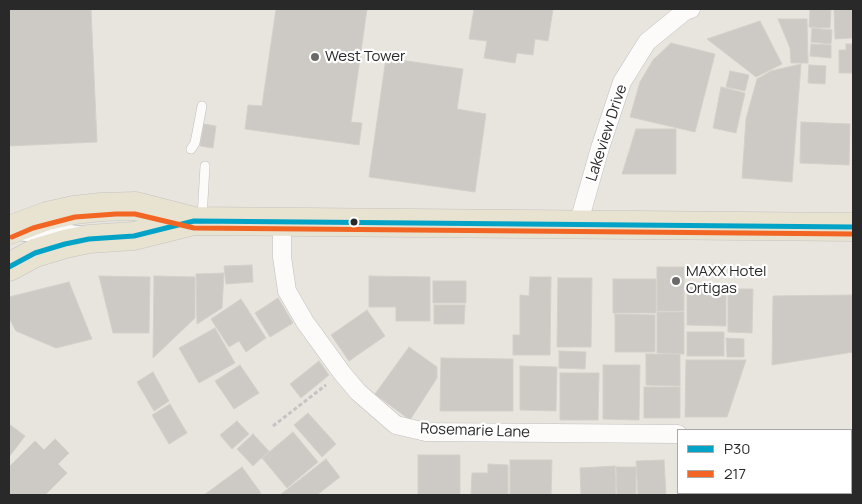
<!DOCTYPE html>
<style>
body{margin:0}
#map{position:relative;width:862px;height:504px;overflow:hidden;background:#e8e4de;font-family:Manrope,sans-serif}
canvas{display:block}
.frame{position:absolute;inset:0;border:10px solid #292929;pointer-events:none}
.legend{position:absolute;left:677px;top:429px;width:175px;height:65px;box-sizing:border-box;background:#fff;border:1px solid #a9a9a9;margin:0;padding:6px 9px;list-style:none;font-size:15px;color:#292929}
.legend li{display:flex;align-items:center;gap:10px;height:25px}
.legend b{width:25px;border:1px solid #a9a9a9}
</style>
<div id="map">
<canvas width="862" height="504"></canvas>
<div class="frame"></div>
<ul class="legend">
<li><b style="height:6px;background:#02a3c6"></b>P30</li>
<li><b style="height:6px;background:#f26522"></b>217</li>
</ul>
</div>
<script>
const c = document.querySelector('canvas').getContext('2d');
c.lineJoin = 'round';
function fillPath(path, color) {
  c.fillStyle = color;
  c.fill(path, 'evenodd');
}
function toPath(rows) {
  const path = new Path2D();
  for (const r of rows) {
    path.moveTo(r[0], r[1]);
    for (let i = 2; i < r.length; i += 2) path.lineTo(r[i], r[i + 1]);
  }
  return path;
}
function stroke(path, color, width, dash) {
  c.strokeStyle = color;
  c.lineWidth = width;
  c.lineCap = dash ? 'butt' : 'round';
  c.setLineDash(dash || []);
  c.stroke(path);
}
function write(font, color, halo, rows, align = 'center') {
  c.font = font + ' Manrope,sans-serif';
  c.lineWidth = 4.5;
  c.setLineDash([]);
  c.textBaseline = 'middle';
  c.strokeStyle = halo;
  c.fillStyle = color;
  for (const [text, x, y, turn = 0] of rows) {
    c.save();
    c.translate(x, y);
    c.rotate((+turn || 0) * Math.PI / 180);
    c.textAlign = isNaN(turn) ? turn : align;
    if (halo) c.strokeText(text, 0, 0);
    c.fillText(text, 0, 0);
    c.restore();
  }
}
const building = toPath([
 [9,9,91,9,97,142,9,146,9,9],
 [276,9,367,9,351,122,362,123,359,145,245,129,248,105,262,106,276,9],
 [474,9,553,9,548,41,535,39,533,55,517,53,515,63,484,58,487,41,469,39,474,9],
 [810,9,831,9,830,28,809,27,810,9],
 [834,9,853,9,853,38,835,39,834,9],
 [778,19,807,19,808,63,791,63,790,48,778,19],
 [760,21,782,64,756,77,707,39,760,21],
 [812,28,832,30,831,44,811,42,812,28],
 [671,43,715,54,695,132,630,117,640,82,653,60,671,43],
 [811,44,831,45,831,58,810,56,811,44],
 [846,44,853,44,853,77,853,73,839,73,839,50,846,50,846,44],
 [386,58,463,69,457,109,486,114,475,192,369,177,386,58],
 [801,64,792,182,742,178,746,119,757,79,771,71,801,64],
 [809,65,826,66,825,84,808,83,809,65],
 [730,71,749,75,745,91,726,87,730,71],
 [721,87,745,93,736,133,713,128,721,87],
 [801,122,850,124,849,165,800,163,801,122],
 [204,124,216,126,213,148,200,146,204,124],
 [636,129,676,129,676,174,622,174,636,129],
 [252,265,253,282,226,284,224,266,252,265],
 [657,267,684,267,684,311,657,311,657,267],
 [224,273,222,308,197,324,196,274,224,273],
 [99,276,150,277,149,333,113,333,99,276],
 [154,276,195,277,195,318,153,358,154,276],
 [369,276,430,277,430,321,396,321,396,307,369,307,369,276],
 [530,277,551,277,550,355,513,355,513,335,520,335,520,295,529,296,530,277],
 [558,278,592,278,591,347,557,347,558,278],
 [613,279,656,279,656,313,613,313,613,279],
 [433,281,466,281,466,303,433,303,433,281],
 [69,282,92,339,56,348,16,331,9,318,9,297,69,282],
 [687,287,726,287,726,326,687,325,687,287],
 [728,289,753,289,752,333,728,332,728,289],
 [853,295,853,352,772,365,773,296,853,295],
 [278,298,293,323,270,337,255,313,278,298],
 [241,299,266,338,246,352,239,341,229,347,211,319,241,299],
 [434,305,465,305,464,324,434,324,434,305],
 [367,310,385,336,349,361,331,335,367,310],
 [657,312,684,312,684,354,657,353,657,312],
 [615,314,655,315,655,352,615,352,615,314],
 [215,328,235,363,199,383,179,348,215,328],
 [687,332,724,332,724,356,687,356,687,332],
 [726,338,744,339,744,357,727,357,726,338],
 [409,347,437,367,437,378,410,420,375,394,409,347],
 [559,351,586,352,585,369,559,368,559,351],
 [646,354,680,354,680,386,646,385,646,354],
 [441,358,513,359,513,411,440,411,441,358],
 [686,360,746,360,727,417,685,417,686,360],
 [319,361,329,375,301,398,290,384,319,361],
 [240,365,259,393,234,409,215,381,240,365],
 [603,365,640,365,639,420,603,419,603,365],
 [520,366,557,367,556,411,520,410,520,366],
 [153,372,169,401,154,411,137,382,153,372],
 [560,373,599,373,598,420,560,420,560,373],
 [644,387,680,387,680,418,644,418,644,387],
 [170,404,187,433,169,444,152,415,170,404],
 [308,413,336,444,322,457,294,425,308,413],
 [237,421,249,434,232,449,220,435,237,421],
 [9,424,25,436,9,457,9,424],
 [293,432,318,462,287,488,262,458,293,432],
 [253,434,269,451,253,466,237,449,253,434],
 [55,439,69,453,58,464,67,473,45,495,9,495,9,467,35,441,44,450,55,439],
 [418,455,460,455,460,495,418,495,418,455],
 [326,459,340,477,317,495,280,495,326,459],
 [510,460,552,460,551,495,510,495,510,460],
 [664,460,666,495,638,495,636,461,664,460],
 [488,464,508,465,508,495,471,495,472,473,488,473,488,464],
 [615,466,616,495,581,495,580,468,615,466],
 [242,467,261,493,258,495,204,495,242,467],
 [616,467,636,467,636,495,617,495,616,467],
 [771,493,809,493,810,495,772,495,771,493]
]);
fillPath(building, '#cdcac5');
stroke(building, '#d3d0ca', 1);
const service = toPath([
 [191,149,195,143,202,106],
 [202,218,205,166]
]);
const minor = toPath([
 [282,221,282,257,287,291,305,322,342,373,358,392,396,425,426,432,678,434],
 [578,225,600,148,622,82,647,42,685,11,691,9],
 [745,493,745,495]
]);
const tertiary = toPath([
 [13,228,83,238]
]);
const primary = toPath([
 [9,230,47,216,74,210,101,207,136,206,190,220],
 [9,267,35,253,65,244,89,239,134,236,194,221,853,227]
]);
stroke(service, '#c1c0c0', 10);
stroke(minor, '#c1c0c0', 19);
stroke(tertiary, '#c1c0c0', 24);
stroke(primary, '#c4c3c0', 29);
stroke(toPath([
 [273,426,326,385]
]), '#c4c4c3', 3, [4, 2.5]);
stroke(service, '#fcfbfa', 9);
stroke(minor, '#fcfbfa', 18);
stroke(tertiary, '#fcfbfa', 22);
stroke(primary, '#e8e2d1', 28);
stroke(toPath([
 [9,267,35,253,65,244,89,239,134,236,194,221,853,227]
]), '#02a3c6', 5);
stroke(toPath([
 [12,237,33,228,75,217,116,214,135,214,194,228,853,234]
]), '#f26522', 5);
for (const [x, y, r, color] of [
 [315,57,5,"#6c6a68"],
 [354,222,4.5,"#292929"],
 [676,281,5,"#6c6a68"]
]) {
  const dot = new Path2D();
  dot.arc(x, y, r, 0, 2 * Math.PI);
  c.fillStyle = color;
  c.fill(dot);
  stroke(dot, '#fff', 2);
}
write('15px', '#292929', '#fff', [
 ["West Tower",325,57],
 ["MAXX Hotel",686,272],
 ["Ortigas",686,289]
], 'left');
write('15px', '#292929', '#fff', [
 ["Lakeview Drive",607,133,-72],
 ["Rosemarie Lane",475,431,2]
]);
</script>
